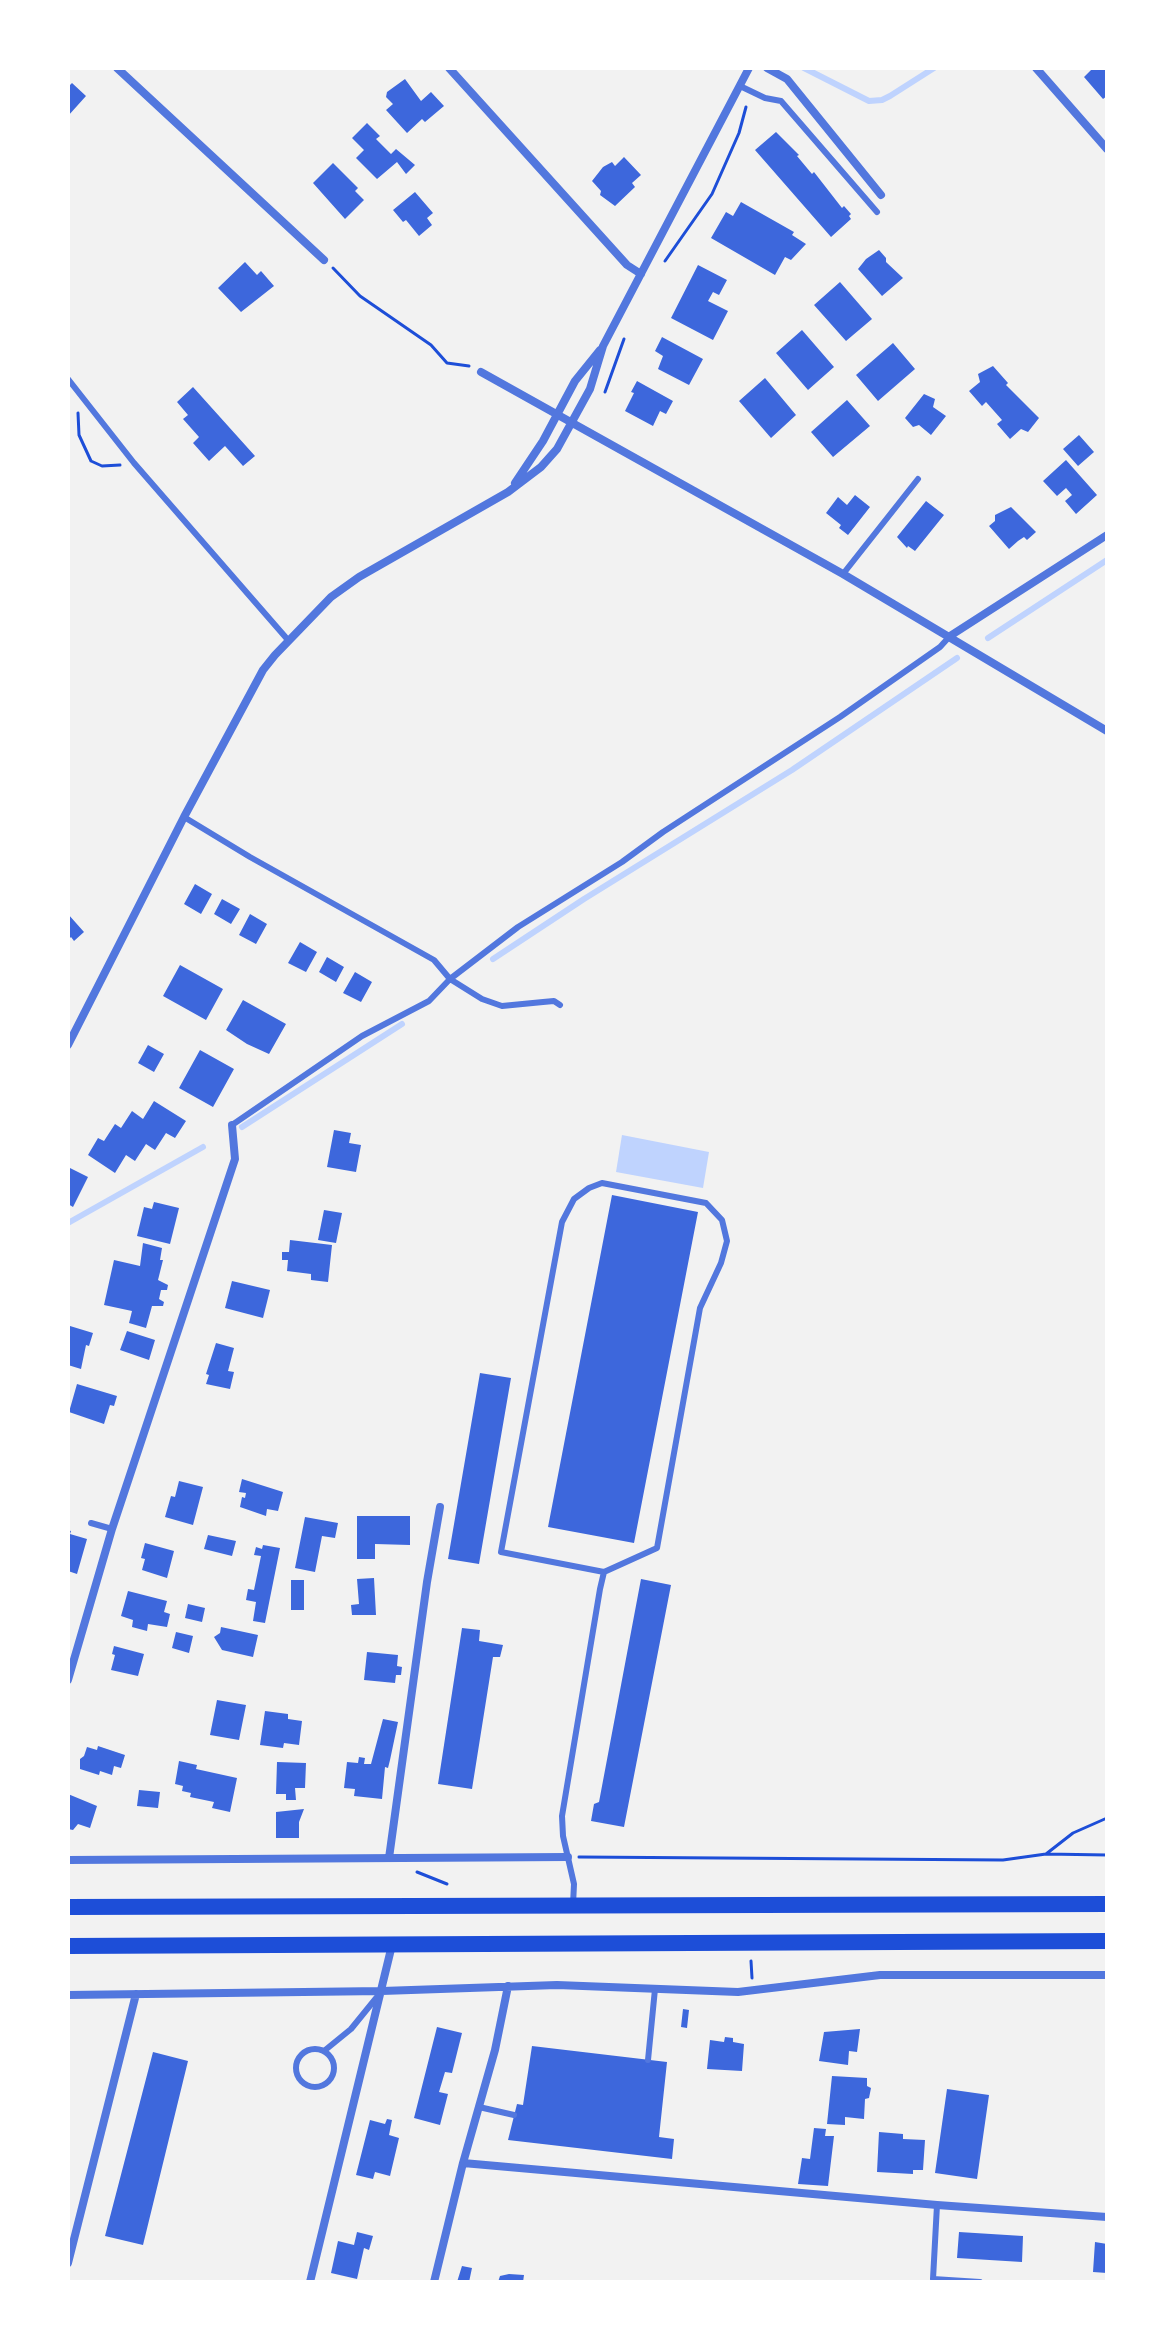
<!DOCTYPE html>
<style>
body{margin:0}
#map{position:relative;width:1175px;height:2350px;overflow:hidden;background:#f2f2f2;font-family:Roboto,sans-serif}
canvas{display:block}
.frame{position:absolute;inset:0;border:70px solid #fff;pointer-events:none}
</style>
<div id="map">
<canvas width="1175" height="2350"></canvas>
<div class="frame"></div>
</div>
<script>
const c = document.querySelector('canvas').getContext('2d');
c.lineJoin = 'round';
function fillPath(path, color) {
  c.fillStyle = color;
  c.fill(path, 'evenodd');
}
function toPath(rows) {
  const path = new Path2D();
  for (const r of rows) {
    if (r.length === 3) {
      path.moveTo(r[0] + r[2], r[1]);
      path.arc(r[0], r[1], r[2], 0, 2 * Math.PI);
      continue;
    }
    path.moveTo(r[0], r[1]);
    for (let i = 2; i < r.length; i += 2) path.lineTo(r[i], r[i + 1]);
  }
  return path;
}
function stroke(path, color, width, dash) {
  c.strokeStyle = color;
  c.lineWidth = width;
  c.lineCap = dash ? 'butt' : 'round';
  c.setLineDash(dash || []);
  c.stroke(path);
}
fillPath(toPath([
 [622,1135,709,1152,703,1188,616,1172]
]), '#bfd3fe');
stroke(toPath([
 [804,68,869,101,882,100,890,96,934,68],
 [988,638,1107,560],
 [493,959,584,899,792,770,957,658],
 [242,1127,402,1024],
 [68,1223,203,1147]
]), '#bfd3fe', 6);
fillPath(toPath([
 [1093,68,1107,68,1107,96,1103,99,1084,77],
 [405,79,421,101,431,92,444,106,425,122,422,119,407,133,386,110,393,104,386,97,387,92],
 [72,83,86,96,68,116,68,87],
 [367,123,380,136,376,139,391,154,396,149,415,165,406,174,397,162,377,179,356,158,364,150,352,138],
 [776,132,799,155,797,156,812,174,814,172,842,208,844,206,851,214,849,216,851,219,831,237,755,150],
 [624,157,641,175,632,183,635,187,615,206,600,195,601,191,592,181,603,167,612,162,615,166],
 [333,163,358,188,355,191,364,200,345,219,313,183],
 [415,192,433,213,427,218,432,225,419,236,406,220,403,222,393,210],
 [741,202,794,232,792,235,806,244,791,260,785,257,775,275,711,238,726,212,733,216],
 [879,250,886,258,886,262,903,278,882,296,858,269,866,259],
 [245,262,257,275,261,271,274,286,241,312,218,288],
 [698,265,727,280,719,295,713,292,708,301,728,311,713,340,671,318],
 [840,282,872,319,846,341,814,305],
 [802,330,834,367,808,390,776,353],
 [662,337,703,359,689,385,658,369,663,356,655,351],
 [893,343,915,369,878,401,856,375],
 [993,366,1008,383,1006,385,1039,418,1028,432,1021,429,1010,439,997,424,1002,420,986,402,982,406,969,391,980,382,978,374],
 [765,378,796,415,771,438,739,401],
 [637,381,673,401,666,414,660,411,653,426,625,411,634,393,631,392],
 [193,387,255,456,243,466,225,446,209,461,193,443,199,437,183,419,188,415,177,402],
 [924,394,935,399,933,407,946,416,931,435,919,425,913,427,905,418],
 [847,400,870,426,833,457,811,432],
 [1079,435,1094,452,1078,466,1063,449],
 [1066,460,1097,495,1076,514,1065,501,1072,495,1066,488,1057,496,1043,481],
 [855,495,870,507,848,535,839,528,841,525,826,513,838,497,847,505],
 [926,501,944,515,915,551,908,546,907,548,897,537],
 [1011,507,1036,532,1027,540,1024,537,1018,541,1009,549,989,526,995,521,995,515],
 [195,884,212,894,201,914,184,904],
 [222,899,240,909,231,924,214,914],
 [68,914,84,932,74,941,71,937,68,940],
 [250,914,267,924,256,944,239,935],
 [300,942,317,952,306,972,288,963],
 [327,957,344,967,336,982,319,972],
 [180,965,223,989,206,1020,163,996],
 [355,972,372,982,361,1002,343,993],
 [243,1000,286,1024,269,1054,247,1044,226,1030],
 [148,1045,164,1054,154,1072,138,1063],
 [200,1050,234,1069,213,1107,179,1088],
 [154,1101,186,1121,175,1138,166,1133,155,1150,146,1144,135,1161,126,1155,115,1173,88,1155,98,1138,104,1141,115,1124,121,1128,132,1111,143,1119],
 [334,1130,351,1133,349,1143,361,1145,356,1172,327,1167],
 [68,1167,88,1177,73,1207,68,1204],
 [612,1195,698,1212,634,1543,548,1527],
 [154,1202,179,1208,170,1244,137,1236,144,1207,152,1209],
 [324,1210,342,1213,336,1243,318,1240],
 [290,1240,332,1245,328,1282,311,1280,311,1274,287,1271,288,1260,282,1260,282,1252,289,1252],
 [143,1243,162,1248,160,1260,163,1260,158,1280,168,1285,167,1290,161,1290,159,1299,164,1302,163,1306,152,1306,146,1328,129,1323,132,1311,104,1305,114,1260,140,1266],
 [232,1281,270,1290,263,1318,225,1308],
 [70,1326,93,1333,89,1346,86,1345,81,1369,68,1365],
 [127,1331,155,1340,149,1360,120,1350],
 [216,1343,234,1348,228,1371,234,1372,230,1389,206,1384,209,1375,206,1374],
 [480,1373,511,1378,479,1564,448,1559],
 [77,1384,117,1396,114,1406,110,1405,104,1424,69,1412],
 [242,1479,283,1492,278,1511,267,1509,266,1516,240,1507,242,1497,245,1498,246,1493,239,1492],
 [179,1481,203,1487,193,1525,165,1517,171,1496,175,1497],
 [357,1516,410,1516,410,1545,375,1544,375,1559,357,1559],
 [305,1517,338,1523,335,1538,322,1536,315,1572,295,1568],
 [68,1530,71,1531,70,1534,87,1539,77,1574,68,1571],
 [208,1535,236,1541,232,1556,204,1549],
 [145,1543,174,1551,167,1578,142,1570,145,1559,141,1558],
 [263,1545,280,1548,265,1623,253,1621,256,1602,246,1600,248,1589,254,1590,261,1556,254,1555,256,1547,262,1549],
 [374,1578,376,1615,352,1615,351,1605,359,1604,357,1579],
 [641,1579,671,1585,624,1827,591,1821,594,1804,599,1802],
 [291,1580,304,1580,304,1610,291,1610],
 [128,1591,167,1601,164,1612,170,1614,167,1627,148,1624,147,1631,132,1627,133,1620,121,1616],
 [188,1604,205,1608,202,1622,185,1618],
 [221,1627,258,1635,253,1657,222,1650,214,1637,220,1633],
 [462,1628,480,1630,479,1641,503,1645,500,1657,493,1657,472,1789,438,1784],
 [176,1632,193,1636,189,1653,172,1648],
 [114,1646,144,1654,138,1676,111,1670,115,1655,112,1654],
 [367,1652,398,1655,397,1666,402,1667,401,1675,396,1675,395,1683,364,1680],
 [217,1700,246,1705,239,1740,210,1735],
 [265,1711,288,1714,288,1719,302,1721,299,1745,284,1743,283,1748,260,1745],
 [383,1719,398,1722,390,1760,388,1768,385,1767,382,1799,354,1796,355,1789,344,1788,347,1762,358,1763,359,1757,365,1758,364,1764,371,1764],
 [98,1746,125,1755,121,1768,114,1766,112,1775,100,1771,99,1775,80,1769,80,1759,84,1756,87,1747,97,1750],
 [179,1761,197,1765,196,1769,237,1778,230,1812,212,1808,214,1802,190,1797,191,1793,182,1791,183,1786,175,1784],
 [277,1762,306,1763,305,1788,295,1788,296,1800,286,1800,286,1794,276,1794],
 [139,1790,160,1792,158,1808,137,1806],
 [68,1794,97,1806,90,1828,78,1824,73,1830,68,1829],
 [304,1809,299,1822,299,1838,276,1838,276,1812],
 [683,2009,689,2010,687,2028,681,2027],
 [437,2027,462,2033,452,2073,445,2072,439,2092,448,2094,440,2125,414,2118],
 [860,2029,857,2052,849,2051,848,2065,819,2061,824,2032],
 [725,2037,733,2038,733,2042,744,2044,742,2071,707,2069,710,2040,724,2042],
 [532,2046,667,2062,659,2137,674,2139,672,2159,508,2140,517,2104,523,2105],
 [153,2052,188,2061,143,2245,105,2236],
 [832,2076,867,2078,867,2086,871,2088,869,2098,865,2099,864,2119,845,2117,845,2125,827,2124],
 [947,2089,989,2095,977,2179,935,2173],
 [387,2119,392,2120,389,2135,399,2138,390,2176,375,2172,373,2179,356,2175,370,2120,385,2124],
 [814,2128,826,2129,825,2136,834,2136,828,2186,798,2184,802,2158,810,2159],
 [879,2132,903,2134,903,2139,925,2140,923,2170,913,2170,913,2174,877,2172],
 [357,2232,373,2236,369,2250,364,2248,357,2279,331,2273,338,2241,354,2245],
 [959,2232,1023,2236,1022,2262,957,2258],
 [1095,2242,1107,2244,1107,2273,1093,2272],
 [462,2266,472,2268,469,2282,457,2282],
 [509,2274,524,2275,523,2282,498,2282,500,2276]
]), '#3d67dc');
stroke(toPath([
 [665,261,712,194,739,133,746,107],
 [333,268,360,296,431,345,447,363,469,366],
 [605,392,624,339],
 [78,413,79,435,91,461,102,466,120,465],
 [1046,1854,1073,1833,1107,1818],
 [579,1857,1003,1860,1046,1854,1107,1855],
 [417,1872,447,1884],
 [751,1961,752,1978]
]), '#1d4ed8', 3);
stroke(toPath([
 [740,86,765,98,781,101,877,212],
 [68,379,134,463,288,640],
 [843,574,918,479],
 [184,817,250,857,434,960,450,979,429,1001,362,1036,232,1125],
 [560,1005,554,1001,543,1002,502,1006,482,999,450,979,518,927,622,862,663,832,840,717,940,647,950,636],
 [91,1523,112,1529],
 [573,1905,574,1884,563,1836,562,1816,600,1589,604,1572,657,1548,700,1308,721,1263,727,1241,722,1220,706,1203,602,1183,589,1188,574,1199,562,1222,501,1552,604,1572],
 [315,2068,19],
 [324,2051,351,2029,377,1997],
 [648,2060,655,1989],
 [479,2107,514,2115],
 [937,2205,933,2279,980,2282]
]), '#5277de', 6);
stroke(toPath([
 [117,68,324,260],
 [449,68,627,265,641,274],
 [767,68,787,79,881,195],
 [1036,68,1107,149],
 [481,372,843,574,1107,731],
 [515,483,543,441,575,381,600,350],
 [950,636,1107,535],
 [68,1045,184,817,263,670,275,655,331,597,359,577,508,492,541,467,557,449,590,389,603,346,749,68],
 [68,1680,112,1529,235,1159,232,1125],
 [389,1858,427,1582,440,1507],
 [68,1860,568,1857],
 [68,1995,382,1991,557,1985,738,1992,880,1975,1107,1975],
 [463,2163,937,2205,1107,2217],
 [68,2263,136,1994],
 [310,2282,392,1945],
 [434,2282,463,2163,495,2050,508,1986]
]), '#5277de', 8);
stroke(toPath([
 [68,1907,1107,1904],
 [68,1946,1107,1941]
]), '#1d4ed8', 16);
</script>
